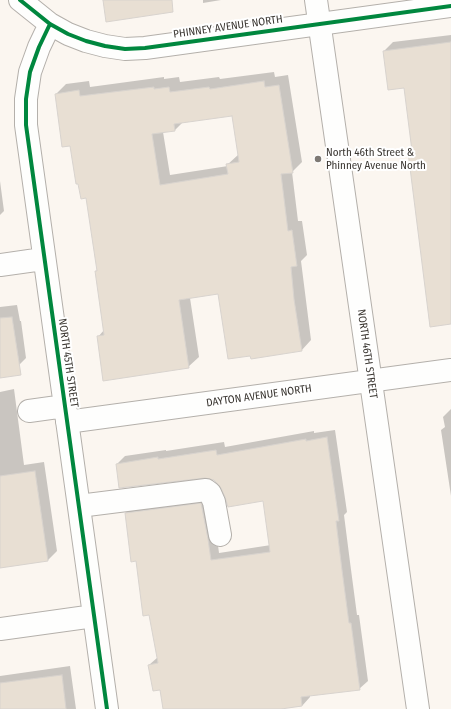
<!DOCTYPE html>
<style>
body{margin:0}
canvas{display:block;background:#fbf6f0}
</style>
<canvas width="451" height="709"></canvas>
<script>
const c = document.querySelector('canvas').getContext('2d');
c.lineJoin = 'round';
function fillPath(path, color) {
  c.fillStyle = color;
  c.fill(path, 'evenodd');
}
function toPath(rows) {
  const path = new Path2D();
  for (const r of rows) {
    path.moveTo(r[0], r[1]);
    for (let i = 2; i < r.length; i += 2) path.lineTo(r[i], r[i + 1]);
  }
  return path;
}
function stroke(path, color, width, dash) {
  c.strokeStyle = color;
  c.lineWidth = width;
  c.lineCap = dash ? 'butt' : 'round';
  c.setLineDash(dash || []);
  c.stroke(path);
}
function write(font, color, halo, rows, align = 'center') {
  c.font = font + ' "Fira Sans Condensed",sans-serif';
  c.lineWidth = 4;
  c.setLineDash([]);
  c.textBaseline = 'middle';
  c.strokeStyle = halo;
  c.fillStyle = color;
  for (const [text, x, y, turn = 0] of rows) {
    c.save();
    c.translate(x, y);
    c.rotate((+turn || 0) * Math.PI / 180);
    c.textAlign = isNaN(turn) ? turn : align;
    if (halo) c.strokeText(text, 0, 0);
    c.fillText(text, 0, 0);
    c.restore();
  }
}
fillPath(toPath([
 [203,0,221,0,203,3],
 [451,35,451,323,409,152,412,149,405,87,384,51,393,42],
 [274,72,275,77,288,75,302,162,292,172,298,221,302,221,307,255,301,261,311,340,301,351,219,293,190,298,199,357,188,367,98,337,104,330,96,271,98,270,87,197,56,94,66,84,89,81,90,87,164,77,164,79,179,77,180,82,219,77,220,79],
 [233,115,239,154,227,165,228,166,170,175,163,132,175,130,184,121],
 [0,181,4,211,0,215],
 [17,305,20,321,21,321,26,358,19,365,0,367,0,307],
 [14,389,24,465,44,462,57,551,48,560,0,567,0,392],
 [451,409,451,496,441,430,445,427,443,417],
 [335,430,347,512,344,515,350,562,357,615,359,615,368,681,359,689,310,695,310,697,302,706,275,709,164,709,161,689,149,665,158,657,150,614,126,513,134,505,209,495,216,530,219,553,271,545,264,500,222,487,214,479,117,464,125,456,166,450,166,451,224,442,225,447,314,431,314,433],
 [70,666,76,709,0,709,0,676]
]), '#0003');
const building = toPath([
 [103,0,172,0,173,12,106,22,103,0],
 [451,42,451,324,430,327,408,152,412,151,404,88,388,90,383,51,451,42],
 [264,81,265,87,279,85,293,173,281,174,288,231,292,230,297,266,291,267,294,299,302,351,251,359,250,356,228,359,218,294,179,300,189,368,103,381,97,336,104,335,95,271,97,271,86,198,81,199,78,184,76,184,70,146,62,147,55,94,79,90,80,96,154,87,154,89,169,87,170,92,209,87,210,89,264,81],
 [232,116,239,162,226,164,228,174,160,185,152,134,175,131,174,124,232,116],
 [12,317,21,375,0,378,0,318,12,317],
 [327,437,339,521,336,521,342,570,349,623,351,623,360,690,301,697,302,706,281,709,163,709,160,690,153,691,148,665,158,663,149,615,143,616,136,561,131,562,125,513,201,503,208,539,211,560,270,552,263,501,228,507,225,497,221,488,214,480,205,478,119,488,116,464,158,457,158,459,216,450,217,455,306,439,306,441,327,437],
 [35,471,48,561,0,568,0,476,35,471],
 [62,675,66,709,0,709,0,683,62,675]
]);
fillPath(building, '#e8dfd3');
stroke(building, '#d8d3ce', 1);
const minor = toPath([
 [20,0,50,24,68,34,86,41,105,46,125,49,145,48,451,6],
 [50,24,39,47,30,72,26,99,26,125,107,709],
 [0,265,43,259],
 [29,411,65,406],
 [67,422,451,370],
 [79,506,206,490,210,493,214,502,220,535],
 [0,629,94,616]
]);
const major = toPath([
 [316,0,418,709]
]);
stroke(minor, '#b4b0ab', 24);
stroke(major, '#b4b0ab', 24);
stroke(minor, '#fefefd', 22);
stroke(major, '#fefefd', 22);
stroke(toPath([
 [20,0,50,24,68,34,86,41,105,46,125,49,145,48,451,6],
 [50,24,39,47,30,72,26,99,26,125,107,709]
]), '#00873e', 4);
for (const [x, y, r, color] of [
 [318,159,4,"#7e7974"]
]) {
  const dot = new Path2D();
  dot.arc(x, y, r, 0, 2 * Math.PI);
  c.fillStyle = color;
  c.fill(dot);
  stroke(dot, '#fff', 1.5);
}
write('11px', '#3a3631', '#fff', [
 ["PHINNEY AVENUE NORTH",228,27,-8],
 ["NORTH 46TH STREET",367,354,82],
 ["NORTH 45TH STREET",68,363,82],
 ["DAYTON AVENUE NORTH",259,396,-8]
]);
write('11px', '#3a3631', '#fff', [
 ["North 46th Street &",326,153],
 ["Phinney Avenue North",326,166]
], 'left');
</script>
